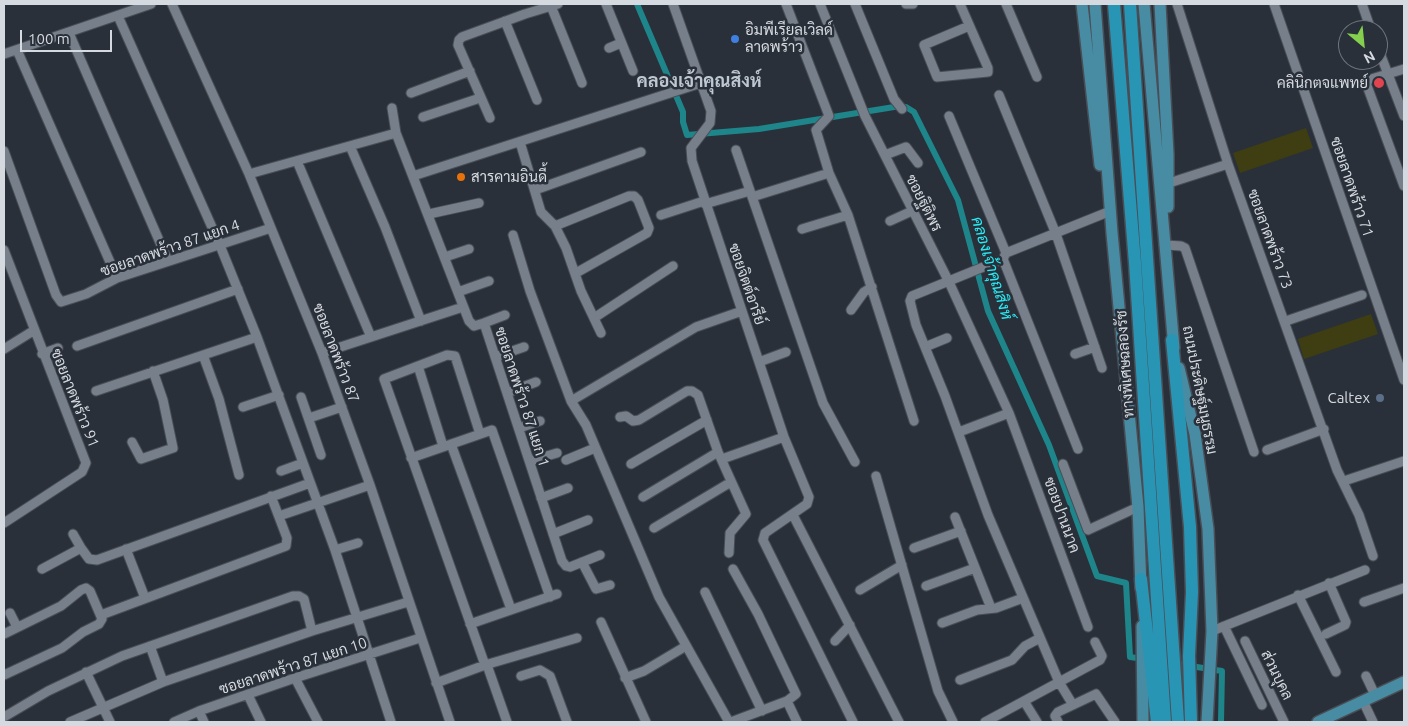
<!DOCTYPE html>
<meta charset="utf-8">
<style>
body{margin:0}
#map{position:relative;width:1408px;height:726px;overflow:hidden;background:#2a3039;font-family:Ubuntu,sans-serif}
canvas{display:block}
.frame{position:absolute;inset:0;border:5px solid #d5dae0;pointer-events:none}
.north{position:absolute;left:1338px;top:20px;width:50px;height:50px;box-sizing:border-box;background:#2a3039;border:1px solid #6e747c;border-radius:50%;rotate:152deg;font-size:14px;font-weight:700;line-height:20px;text-align:center;color:#d5dae0}
.north::after{content:'';display:block;margin:auto;width:18px;height:22px;background:#84cf4d;clip-path:polygon(50% 0,100% 100%,50% 72%,0 100%)}
.scale{position:absolute;left:20px;top:30px;width:92px;height:22px;box-sizing:border-box;border:2px solid #d5dae0;border-top:0;padding-left:6px;font-size:15px;line-height:18px;white-space:nowrap;color:#d5dae0;-webkit-text-stroke:4px #2a3039;paint-order:stroke}
</style>
<div id="map">
<canvas width="1408" height="726"></canvas>
<div class="frame"></div>
<div class="north">N</div>
<div class="scale">100 m</div>
</div>
<script>
const c = document.querySelector('canvas').getContext('2d');
c.lineJoin = 'round';
function fillPath(path, color) {
  c.fillStyle = color;
  c.fill(path, 'evenodd');
}
function toPath(rows) {
  const path = new Path2D();
  for (const r of rows) {
    path.moveTo(r[0], r[1]);
    for (let i = 2; i < r.length; i += 2) path.lineTo(r[i], r[i + 1]);
  }
  return path;
}
function stroke(path, color, width, dash) {
  c.strokeStyle = color;
  c.lineWidth = width;
  c.lineCap = dash ? 'butt' : 'round';
  c.setLineDash(dash || []);
  c.stroke(path);
}
function write(font, color, halo, rows, align = 'center') {
  c.font = font + ' Ubuntu,Sarabun,sans-serif';
  c.lineWidth = 5;
  c.setLineDash([]);
  c.textBaseline = 'middle';
  c.strokeStyle = halo;
  c.fillStyle = color;
  for (const [text, x, y, turn = 0] of rows) {
    c.save();
    c.translate(x, y);
    c.rotate((+turn || 0) * Math.PI / 180);
    c.textAlign = isNaN(turn) ? turn : align;
    if (halo) c.strokeText(text, 0, 0);
    c.fillText(text, 0, 0);
    c.restore();
  }
}
fillPath(toPath([
 [1306,128,1313,148,1240,173,1233,153],
 [1371,314,1378,334,1304,359,1298,339]
]), '#3e3e12');
stroke(toPath([
 [637,4,683,112,683,122,687,135,759,129,894,107,906,107,914,112,958,200,988,311,1049,445,1097,576,1126,583,1130,657,1144,659],
 [1159,661,1222,671,1221,722]
]), '#1e858b', 6);
const minor = toPath([
 [172,4,249,174,322,353,370,485,450,722],
 [606,4,633,71],
 [673,4,711,111,710,123,691,148,692,161,784,437,809,497,807,504,765,533,763,540,853,722],
 [786,4,829,116,816,130,829,173,848,215,914,421],
 [820,4,865,116,949,282,1009,413,1088,627],
 [855,4,894,99,902,109],
 [906,4,913,4],
 [960,4,988,68,988,72,937,77,924,45,969,26],
 [1006,4,1037,77],
 [1177,4,1228,164,1337,470,1359,515,1373,556],
 [1274,4,1404,380],
 [1362,4,1371,30],
 [551,6,582,83],
 [118,16,219,243,257,337,335,550,391,722],
 [505,21,537,100],
 [69,33,168,261],
 [609,48,621,43],
 [1378,48,1404,116],
 [17,50,117,278],
 [4,54,151,4],
 [1404,69,1368,80,1366,83,1404,186],
 [411,93,470,71],
 [999,95,1056,234,1102,368],
 [392,108,396,133,469,321,474,326,484,323,562,561,566,566,570,567,600,555],
 [949,116,1006,253],
 [423,117,480,98],
 [490,118,458,45,459,40,462,37,525,14,558,4],
 [520,142,541,212,555,226,566,248,581,291,601,333],
 [350,146,385,227,421,321],
 [736,150,823,403,855,462],
 [4,151,56,295,61,302,86,294,117,278,271,228],
 [885,155,906,147,918,163],
 [297,161,371,337],
 [249,174,396,133],
 [413,176,701,83],
 [1169,183,1228,164],
 [535,190,641,152],
 [752,197,829,173],
 [705,204,750,191],
 [429,214,479,203],
 [661,215,704,201],
 [890,221,912,211],
 [555,226,629,196,634,196,638,200,649,228,647,233,576,273],
 [802,229,848,215],
 [513,235,530,291,571,401,586,425,659,597,729,722],
 [1166,245,1181,246,1185,248,1254,452],
 [4,250,86,463,82,472,4,523],
 [445,257,469,249],
 [1003,259,1078,449],
 [458,292,489,281],
 [851,310,864,292,872,287],
 [594,318,673,266],
 [1286,321,1362,295],
 [484,323,505,315],
 [77,346,238,289],
 [925,347,947,338],
 [4,349,33,331],
 [322,353,463,307],
 [42,354,58,348],
 [1075,354,1095,347],
 [203,355,219,399,239,475],
 [495,357,524,347],
 [759,362,786,352],
 [418,366,443,446],
 [96,391,257,337],
 [507,393,536,382],
 [301,397,321,455],
 [571,401,696,327,742,311],
 [243,407,279,395],
 [620,417,626,416,633,421,639,420,687,391,692,391,698,395,718,452,746,514,730,533,729,553],
 [309,418,342,407],
 [519,428,540,421],
 [959,432,1009,413],
 [480,434,455,356,447,355,384,379,485,665],
 [132,442,141,459,173,448,163,400,153,371],
 [451,444,511,609],
 [1267,450,1324,429],
 [411,458,492,430,550,597],
 [722,459,784,437],
 [566,460,595,448],
 [530,461,557,453],
 [631,464,707,420],
 [1063,464,1088,530,1138,507],
 [281,471,303,463],
 [876,476,938,691,953,722],
 [1344,481,1404,461],
 [643,497,718,452],
 [541,498,568,488],
 [793,515,899,722],
 [279,516,370,485],
 [955,517,991,608],
 [654,528,731,482],
 [73,534,81,548],
 [553,534,588,520],
 [914,548,961,531],
 [126,549,145,598],
 [335,550,358,543],
 [582,562,596,589,610,585],
 [42,569,81,548,89,559,97,560,310,483],
 [926,586,975,568],
 [860,590,902,565],
 [705,592,762,711],
 [1298,595,1336,672],
 [1364,602,1404,588],
 [10,613,17,627],
 [101,615,286,546,287,538,271,496],
 [601,622,646,722],
 [942,623,977,610,996,608,1023,598],
 [470,624,557,594],
 [1224,626,1262,705],
 [1212,631,1365,570],
 [4,634,61,606,81,590,86,588,90,591,102,619,99,624,83,632,62,648,4,675],
 [1326,634,1345,625,1346,622,1329,583],
 [835,641,850,625],
 [1245,641,1284,722],
 [150,646,163,682],
 [487,665,507,722],
 [86,672,110,722],
 [521,676,540,670,550,676,567,722],
 [1366,676,1375,695],
 [295,678,318,722],
 [625,678,644,671,686,646],
 [960,680,1012,660,1025,646,1040,638],
 [436,683,485,665,577,638],
 [248,695,261,722],
 [787,701,797,722],
 [1024,701,1037,722],
 [1363,701,1373,722],
 [1073,705,1059,682,988,515,945,396,916,325,910,301,912,296,1003,259,1006,253,1108,212],
 [199,711,204,722],
 [4,717,48,691,122,656,293,596,299,596,304,599,312,631],
 [70,722,163,682,312,631,408,602],
 [174,722,199,711,295,678,420,638],
 [731,722,787,701,796,694,758,614,733,569],
 [985,722,1100,660,1102,656,1095,642],
 [1058,722,1055,716,1058,712,1096,694,1115,722]
]);
const major = toPath([
 [1082,4,1100,165],
 [1095,4,1112,233,1138,507,1141,588],
 [1144,4,1174,348],
 [1160,4,1168,154,1168,207],
 [1179,368,1195,434,1208,529,1212,631,1207,722],
 [1142,626,1143,722],
 [1318,722,1404,682]
]);
const highway = toPath([
 [1114,4,1135,263,1165,722],
 [1130,4,1178,722],
 [1172,340,1190,527,1192,592,1189,656,1191,722],
 [1141,579,1157,722]
]);
stroke(minor, '#494e56', 11);
stroke(major, '#494e56', 14);
stroke(highway, '#494e56', 15);
stroke(minor, '#777f8a', 9);
stroke(major, '#488ca4', 11);
stroke(highway, '#2995b5', 12);
for (const [x, y, r, color] of [
 [735,39,5,"#3f7fe0"],
 [1379,83,6,"#e0444e"],
 [461,177,5,"#e8710a"],
 [1380,398,5,"#5c6f8a"]
]) {
  const dot = new Path2D();
  dot.arc(x, y, r, 0, 2 * Math.PI);
  c.fillStyle = color;
  c.fill(dot);
  stroke(dot, '#2a3039', 2);
}
write('15px', '#d5dae0', '#2a3039', [
 ["อิมพีเรียลเวิลด์",745,30],
 ["ลาดพร้าว",745,47],
 ["คลินิกตจแพทย์",1368,83,"right"],
 ["สารคามอินดี้",471,177],
 ["Caltex",1370,398,"right"]
], 'left');
write('15px', '#d5dae0', '#2a3039', [
 ["ซอยลาดพร้าว 71",1352,187,71],
 ["ซอยฐิติพร",924,203,63],
 ["ซอยลาดพร้าว 73",1270,239,70],
 ["ซอยลาดพร้าว 87 แยก 4",170,248,-19],
 ["ซอยจิตต์อารีย์",747,284,71],
 ["ซอยลาดพร้าว 87",336,353,69],
 ["ทางพิเศษฉลองรัช",1125,364,-94],
 ["ถนนประดิษฐ์มนูธรรม",1200,390,79],
 ["ซอยลาดพร้าว 87 แยก 1",522,397,72],
 ["ซอยลาดพร้าว 91",75,398,68],
 ["ซอยปานนาค",1062,515,70],
 ["ซอยลาดพร้าว 87 แยก 10",293,666,-18],
 ["ส่วนบุคล",1277,675,64]
]);
write('italic 16px', '#26ebf5', '#2a3039', [
 ["คลองเจ้าคุณสิงห์",992,268,73]
]);
write('bold 18px', '#bec7d2', '#2a3039', [
 ["คลองเจ้าคุณสิงห์",699,81]
]);
</script>
